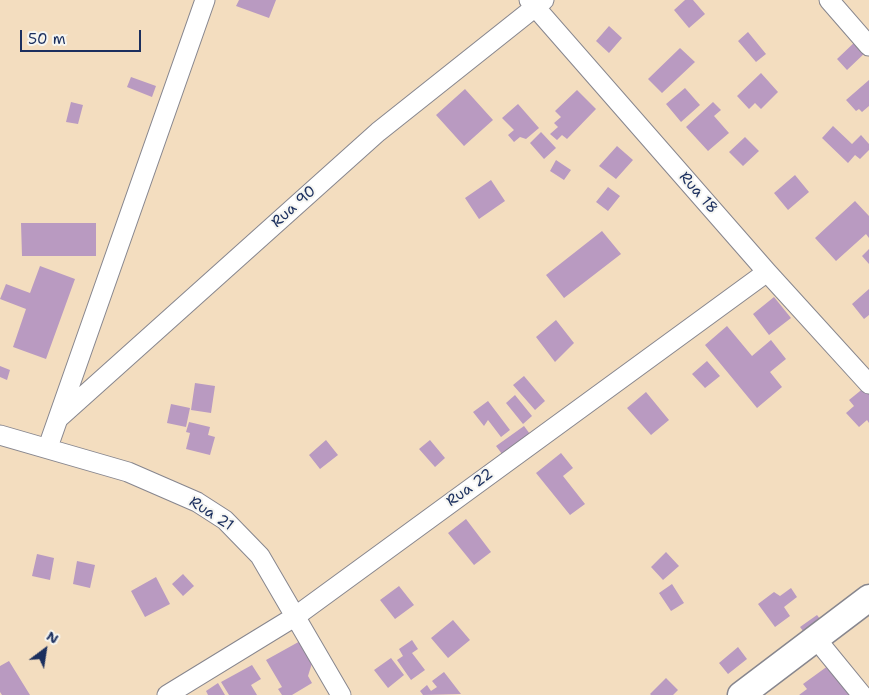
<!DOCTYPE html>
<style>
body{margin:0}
#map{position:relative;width:869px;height:695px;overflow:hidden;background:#f3ddbf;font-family:"Shantell Sans",sans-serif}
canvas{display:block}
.north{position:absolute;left:20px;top:625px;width:50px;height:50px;-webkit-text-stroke:4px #f6f6f2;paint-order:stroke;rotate:31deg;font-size:14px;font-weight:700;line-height:20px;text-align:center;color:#1b2f5e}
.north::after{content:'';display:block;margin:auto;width:18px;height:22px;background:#1b2f5e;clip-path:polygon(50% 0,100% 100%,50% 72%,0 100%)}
.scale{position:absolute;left:20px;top:30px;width:121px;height:22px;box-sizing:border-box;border:2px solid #1b2f5e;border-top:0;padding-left:6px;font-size:15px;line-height:18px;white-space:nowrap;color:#1b2f5e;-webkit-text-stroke:4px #f6f6f2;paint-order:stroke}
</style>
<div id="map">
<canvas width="869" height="695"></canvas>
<div class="north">N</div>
<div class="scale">50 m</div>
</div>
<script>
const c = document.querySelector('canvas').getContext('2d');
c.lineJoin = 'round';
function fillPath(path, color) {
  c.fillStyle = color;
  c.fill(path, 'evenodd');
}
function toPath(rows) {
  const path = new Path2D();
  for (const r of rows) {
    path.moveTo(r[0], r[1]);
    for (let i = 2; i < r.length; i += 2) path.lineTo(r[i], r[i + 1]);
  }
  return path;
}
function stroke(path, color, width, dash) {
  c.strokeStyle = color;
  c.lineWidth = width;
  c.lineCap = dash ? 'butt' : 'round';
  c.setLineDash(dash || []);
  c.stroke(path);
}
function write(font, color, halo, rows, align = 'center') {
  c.font = font + ' "Shantell Sans",sans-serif';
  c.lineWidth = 4;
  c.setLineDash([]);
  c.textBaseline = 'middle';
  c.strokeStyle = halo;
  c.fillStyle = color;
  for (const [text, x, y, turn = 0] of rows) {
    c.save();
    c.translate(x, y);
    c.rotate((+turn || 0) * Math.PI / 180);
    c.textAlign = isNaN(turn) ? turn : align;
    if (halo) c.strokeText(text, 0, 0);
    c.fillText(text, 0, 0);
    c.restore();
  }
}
fillPath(toPath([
 [239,0,276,0,269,18,236,6],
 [685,0,693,0,705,14,689,28,674,10],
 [609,26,622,38,609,53,596,41],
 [748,32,766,54,756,62,738,41],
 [858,39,868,50,847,70,837,59],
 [680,48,695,62,662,93,648,79],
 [761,73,778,92,761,109,755,103,749,109,737,96],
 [131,77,156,86,152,97,127,87],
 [869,80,869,106,862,112,859,109,856,111,846,100],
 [685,88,700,105,681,122,666,104],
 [465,89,493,120,464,146,436,115],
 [577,90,596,109,567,139,562,135,557,140,550,134,558,127,554,123,561,117,555,111],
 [71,102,83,105,78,124,66,122],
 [713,102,721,110,714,116,729,133,708,151,686,127],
 [518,104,539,128,526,139,520,137,514,142,508,135,514,130,502,118],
 [833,126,852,144,861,135,869,144,869,150,860,159,855,155,848,163,822,138],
 [541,132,556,148,544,159,530,143],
 [745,137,759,151,743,166,729,152],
 [617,146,633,160,616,179,599,166],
 [556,160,571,170,564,180,550,171],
 [795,175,809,192,788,210,774,193],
 [491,180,505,201,479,219,465,198],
 [608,187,620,196,608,211,596,202],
 [855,201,869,216,869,238,866,234,836,261,815,238],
 [21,223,96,223,96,256,22,256],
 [602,231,621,254,564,298,546,275],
 [869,249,869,264,862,256],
 [40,266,75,279,46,359,13,347,26,309,0,299,6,284,30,293],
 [869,289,869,315,864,319,852,304],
 [774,297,791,318,769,335,753,314],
 [556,320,574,343,555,362,536,337],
 [727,326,752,356,771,340,786,359,770,372,782,387,757,408,705,345],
 [707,361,720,376,705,388,692,374],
 [0,366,10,370,7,380,0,377],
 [524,376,545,401,535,410,513,385],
 [195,383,215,386,211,413,191,410],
 [865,387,869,391,869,423,867,420,859,427,846,413,854,406,849,400],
 [646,392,669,420,651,435,627,408],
 [515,395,532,416,523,424,506,403],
 [488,401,510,430,501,437,488,420,484,426,473,412],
 [171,404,190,408,186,427,167,423],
 [189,422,210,427,208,435,215,437,210,455,186,449,190,433,186,432],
 [524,426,533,438,505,458,496,446],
 [326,440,338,455,320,469,309,455],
 [430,440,445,458,435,467,419,449],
 [561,453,573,468,563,476,585,504,570,515,536,473],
 [466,519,491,552,474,565,448,533],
 [666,552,679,566,663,580,651,567],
 [37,554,54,558,50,580,32,576],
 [77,561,95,565,90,588,73,584],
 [183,574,194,586,183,596,172,584],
 [156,577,170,604,145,617,131,591],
 [672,584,684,603,671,611,659,593],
 [399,586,414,605,395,619,380,600],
 [791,588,797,597,784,607,790,616,775,627,758,604,774,592,780,596],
 [817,615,824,624,807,636,800,627],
 [453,620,470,640,448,658,431,638],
 [302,640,313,660,308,676,312,683,292,695,282,695,278,689,282,687,266,660],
 [412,640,418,649,412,653,425,670,411,680,397,660,403,656,399,649],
 [738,647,747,659,728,674,719,663],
 [391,658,404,675,388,688,374,670],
 [9,661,30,695,2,695,0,692,0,666],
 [832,663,856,695,799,695,807,689,803,684],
 [252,665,261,679,251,685,257,695,229,695,221,682],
 [444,672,461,694,423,695,420,691,427,685,431,691,437,687,432,681],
 [666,678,678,690,673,695,651,695,650,694],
 [218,683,225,695,208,695,206,691]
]), '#b99ac1');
const minor = toPath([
 [529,0,767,272,869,384],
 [829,0,869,46],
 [60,417,378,132,544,0],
 [0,435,128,472,197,502,225,520,260,556,341,695],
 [48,447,205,0],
 [817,640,862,695],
 [167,695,296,616,767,272]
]);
const secondary = toPath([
 [741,695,869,598]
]);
stroke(minor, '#87868e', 21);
stroke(secondary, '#87868e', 29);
stroke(minor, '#fff', 19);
stroke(secondary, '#fff', 26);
write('15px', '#1b2f5e', '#f6f6f2', [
 ["Rua 18",698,193,49],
 ["Rua 90",294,207,-42],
 ["Rua 22",470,488,-36],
 ["Rua 21",211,514,33]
]);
</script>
